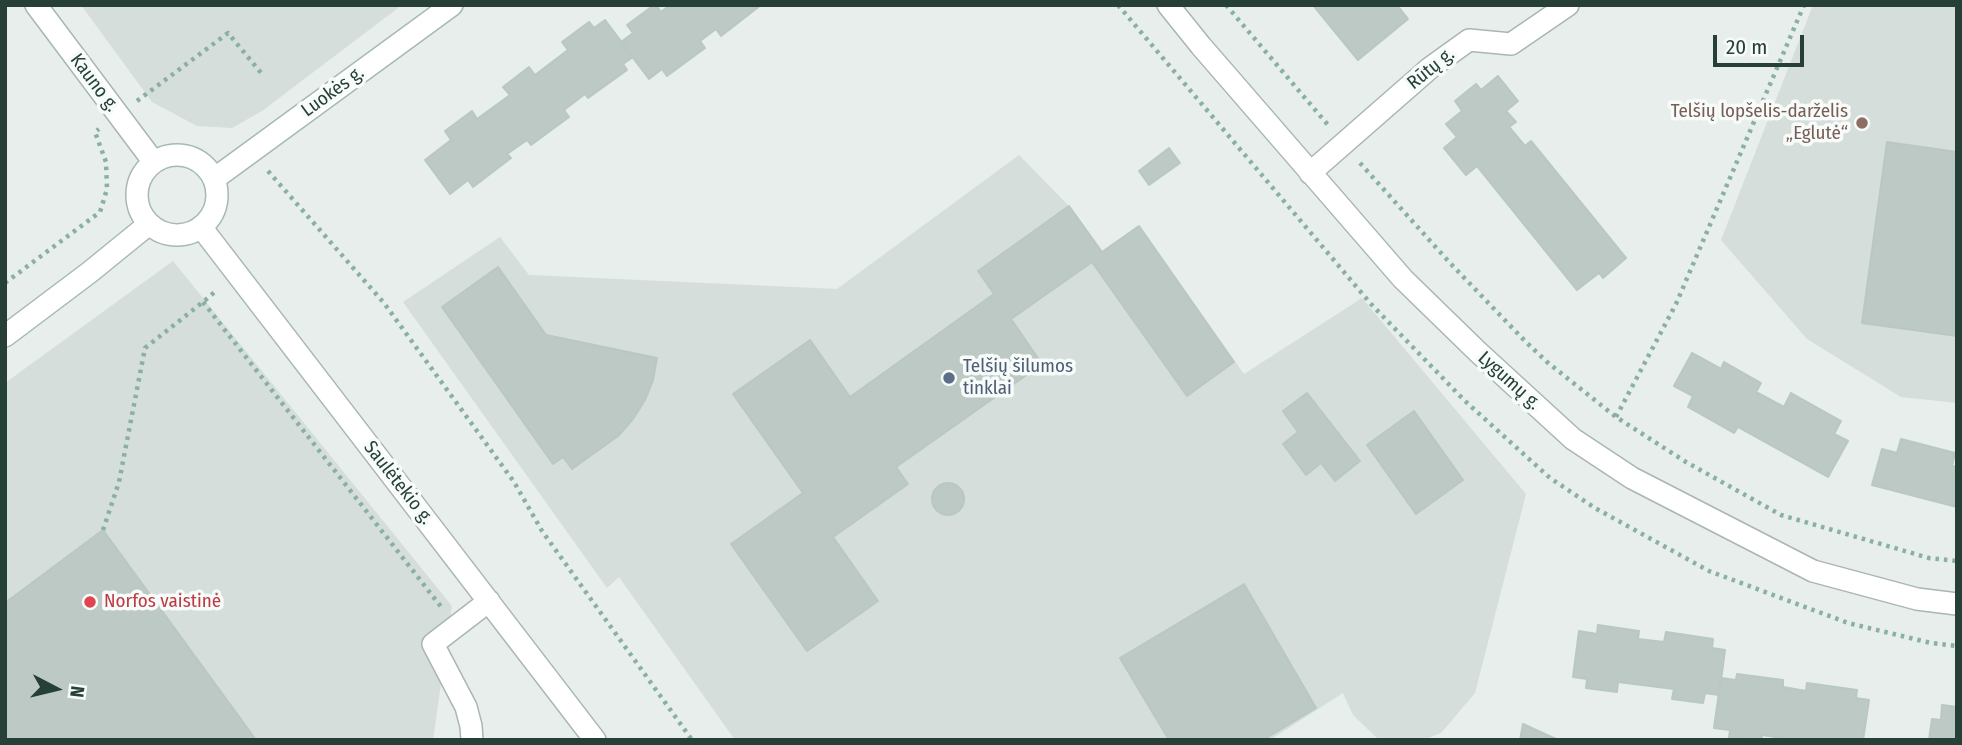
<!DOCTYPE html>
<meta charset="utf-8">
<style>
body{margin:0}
#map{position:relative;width:1962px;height:745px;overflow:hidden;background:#e7eeeb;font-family:"Fira Sans Condensed",sans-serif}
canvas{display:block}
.frame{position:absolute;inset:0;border:7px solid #264038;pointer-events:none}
.north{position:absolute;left:21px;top:654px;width:70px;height:70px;-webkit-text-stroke:5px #f7fbf9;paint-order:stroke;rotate:97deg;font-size:19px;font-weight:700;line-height:28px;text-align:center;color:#264038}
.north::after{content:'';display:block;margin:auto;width:24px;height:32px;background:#264038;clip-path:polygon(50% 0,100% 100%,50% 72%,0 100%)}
.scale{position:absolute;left:1713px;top:35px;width:91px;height:32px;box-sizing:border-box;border:4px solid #264038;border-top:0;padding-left:9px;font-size:21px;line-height:24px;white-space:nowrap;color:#264038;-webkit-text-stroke:5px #f7fbf9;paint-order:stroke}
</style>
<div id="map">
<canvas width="1962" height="745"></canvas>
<div class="frame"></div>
<div class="north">N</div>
<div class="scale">20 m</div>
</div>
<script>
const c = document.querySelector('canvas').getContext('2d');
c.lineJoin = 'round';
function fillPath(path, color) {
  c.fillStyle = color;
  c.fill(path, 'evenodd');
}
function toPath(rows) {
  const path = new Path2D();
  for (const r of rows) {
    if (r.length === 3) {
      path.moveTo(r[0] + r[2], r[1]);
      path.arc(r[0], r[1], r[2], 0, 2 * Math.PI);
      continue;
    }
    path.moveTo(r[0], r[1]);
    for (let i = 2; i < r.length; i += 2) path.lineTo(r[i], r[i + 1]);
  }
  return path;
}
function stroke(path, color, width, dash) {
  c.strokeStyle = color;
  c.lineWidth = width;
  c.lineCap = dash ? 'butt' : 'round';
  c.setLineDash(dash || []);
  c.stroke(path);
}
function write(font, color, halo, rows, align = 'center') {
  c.font = font + ' "Fira Sans Condensed",sans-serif';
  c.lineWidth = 7;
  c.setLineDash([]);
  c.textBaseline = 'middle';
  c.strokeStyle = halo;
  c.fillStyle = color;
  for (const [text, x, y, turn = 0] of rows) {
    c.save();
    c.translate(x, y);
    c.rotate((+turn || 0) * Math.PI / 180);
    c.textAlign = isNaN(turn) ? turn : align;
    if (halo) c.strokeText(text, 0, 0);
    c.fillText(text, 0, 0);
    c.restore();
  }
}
fillPath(toPath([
 [81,5,402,5,262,111,232,128,197,126,152,102],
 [1813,5,1957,5,1957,403,1901,397,1807,339,1721,240],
 [1019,155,1069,206,1101,252,1139,226,1244,374,1362,298,1526,494,1475,693,1441,733,1423,740,1379,740,1353,715,1343,693,1270,740,735,740,619,577,607,588,403,302,500,237,529,275,837,289],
 [173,261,452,606,433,740,5,740,5,383]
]), '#d5deda');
const building = toPath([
 [654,5,656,5,661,12,670,5,761,5,721,36,716,29,700,41,705,48,667,76,662,69,649,79,621,42,633,33,627,25,654,5],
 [1313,5,1397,5,1408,19,1358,60,1313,5],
 [605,20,633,57,623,64,627,70,588,98,585,94,564,110,569,117,531,145,527,140,507,154,511,158,473,187,468,180,450,194,425,160,451,140,445,131,472,111,477,119,510,95,503,87,529,67,535,75,568,50,562,42,589,22,594,28,605,20],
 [1498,76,1518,101,1506,111,1516,122,1509,127,1525,146,1531,141,1626,258,1603,278,1599,273,1577,290,1477,166,1466,175,1444,148,1457,137,1446,124,1462,111,1455,101,1476,84,1481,90,1498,76],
 [1887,142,1957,152,1957,336,1862,323,1887,142],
 [1169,148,1180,163,1149,185,1139,171,1169,148],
 [1069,206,1102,252,1139,226,1234,362,1187,396,1092,262,1011,319,1042,364,896,467,908,484,833,537,878,601,807,651,731,544,803,493,733,394,810,340,850,397,994,294,978,271,1069,206],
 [498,267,546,335,657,358,653,380,645,400,633,419,618,436,572,469,563,457,553,464,442,307,498,267],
 [1692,353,1721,369,1724,362,1761,383,1756,392,1784,407,1791,393,1841,421,1834,434,1848,441,1828,477,1738,427,1734,433,1688,407,1693,396,1674,386,1692,353],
 [1307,393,1360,461,1335,481,1321,463,1306,475,1283,444,1298,432,1283,411,1307,393],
 [1414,411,1463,480,1416,514,1367,445,1414,411],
 [1901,439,1955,453,1952,466,1957,467,1957,507,1872,485,1882,449,1897,453,1901,439],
 [948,499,16],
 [103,530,256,740,5,740,5,603,103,530],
 [1244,584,1316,708,1263,740,1169,740,1120,658,1244,584],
 [1598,625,1639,631,1638,639,1664,642,1666,632,1713,639,1712,648,1725,650,1719,695,1705,693,1703,703,1672,699,1674,689,1618,682,1617,692,1586,688,1587,679,1573,677,1579,631,1597,634,1598,625],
 [1737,674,1783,680,1783,687,1806,691,1807,683,1857,690,1856,698,1869,700,1863,740,1795,740,1762,735,1761,740,1729,738,1730,730,1714,728,1721,678,1736,680,1737,674],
 [1942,705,1957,707,1957,740,1929,740,1932,719,1941,720,1942,705],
 [1523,724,1558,740,1520,740,1523,724]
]);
fillPath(building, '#bcc9c4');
stroke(building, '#b9c8c1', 2);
const minor = toPath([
 [36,5,153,161],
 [1168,5,1201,46,1403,279,1478,352,1573,439,1632,478,1813,571,1917,599,1957,604],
 [1310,173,1430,68,1469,40,1511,44,1568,5],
 [201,227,595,740],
 [472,740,471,726,466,707,433,644,489,601]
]);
const secondary = toPath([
 [177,195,40],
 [214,179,452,5],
 [5,336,90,272,149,224]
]);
stroke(minor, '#a9b6b2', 24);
stroke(secondary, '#a6b9b2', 24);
stroke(toPath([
 [1118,5,1371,304,1465,401,1550,478,1595,508,1709,571,1848,623,1931,643,1957,646],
 [1226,5,1328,125],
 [137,101,228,33,262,74],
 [1360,163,1450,263,1525,341,1547,362,1616,417,1686,462,1781,515,1929,558,1957,561],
 [268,171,384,303,514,482,542,531,692,740],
 [5,283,100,212,107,189,106,162,95,132,99,129],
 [203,302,442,608],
 [1616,417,1676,304,1804,5],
 [103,530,119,482,145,348,203,302,217,290]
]), '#89b0a3', 4.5, [3.5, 5]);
stroke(minor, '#fff', 21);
stroke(secondary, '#fff', 21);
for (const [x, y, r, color] of [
 [1862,123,7,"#8d6e63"],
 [949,378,7,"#5c6f8a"],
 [90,602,7,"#e0444e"]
]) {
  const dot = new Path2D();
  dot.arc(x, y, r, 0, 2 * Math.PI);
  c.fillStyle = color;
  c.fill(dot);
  stroke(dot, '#f7fbf9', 2.5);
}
write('19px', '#264038', '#f7fbf9', [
 ["Rūtų g.",1431,69,-39],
 ["Kauno g.",94,83,53],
 ["Luokės g.",333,92,-36],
 ["Lygumų g.",1509,381,42],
 ["Saulėtekio g.",398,483,52]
]);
write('19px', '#785e54', '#f7fbf9', [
 ["Telšių lopšelis-darželis",1848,112],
 ["„Eglutė“",1848,134]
], 'right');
write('19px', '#4e5e75', '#f7fbf9', [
 ["Telšių šilumos",963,367],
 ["tinklai",963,389]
], 'left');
write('19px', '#be3a42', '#f7fbf9', [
 ["Norfos vaistinė",104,602]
], 'left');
</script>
